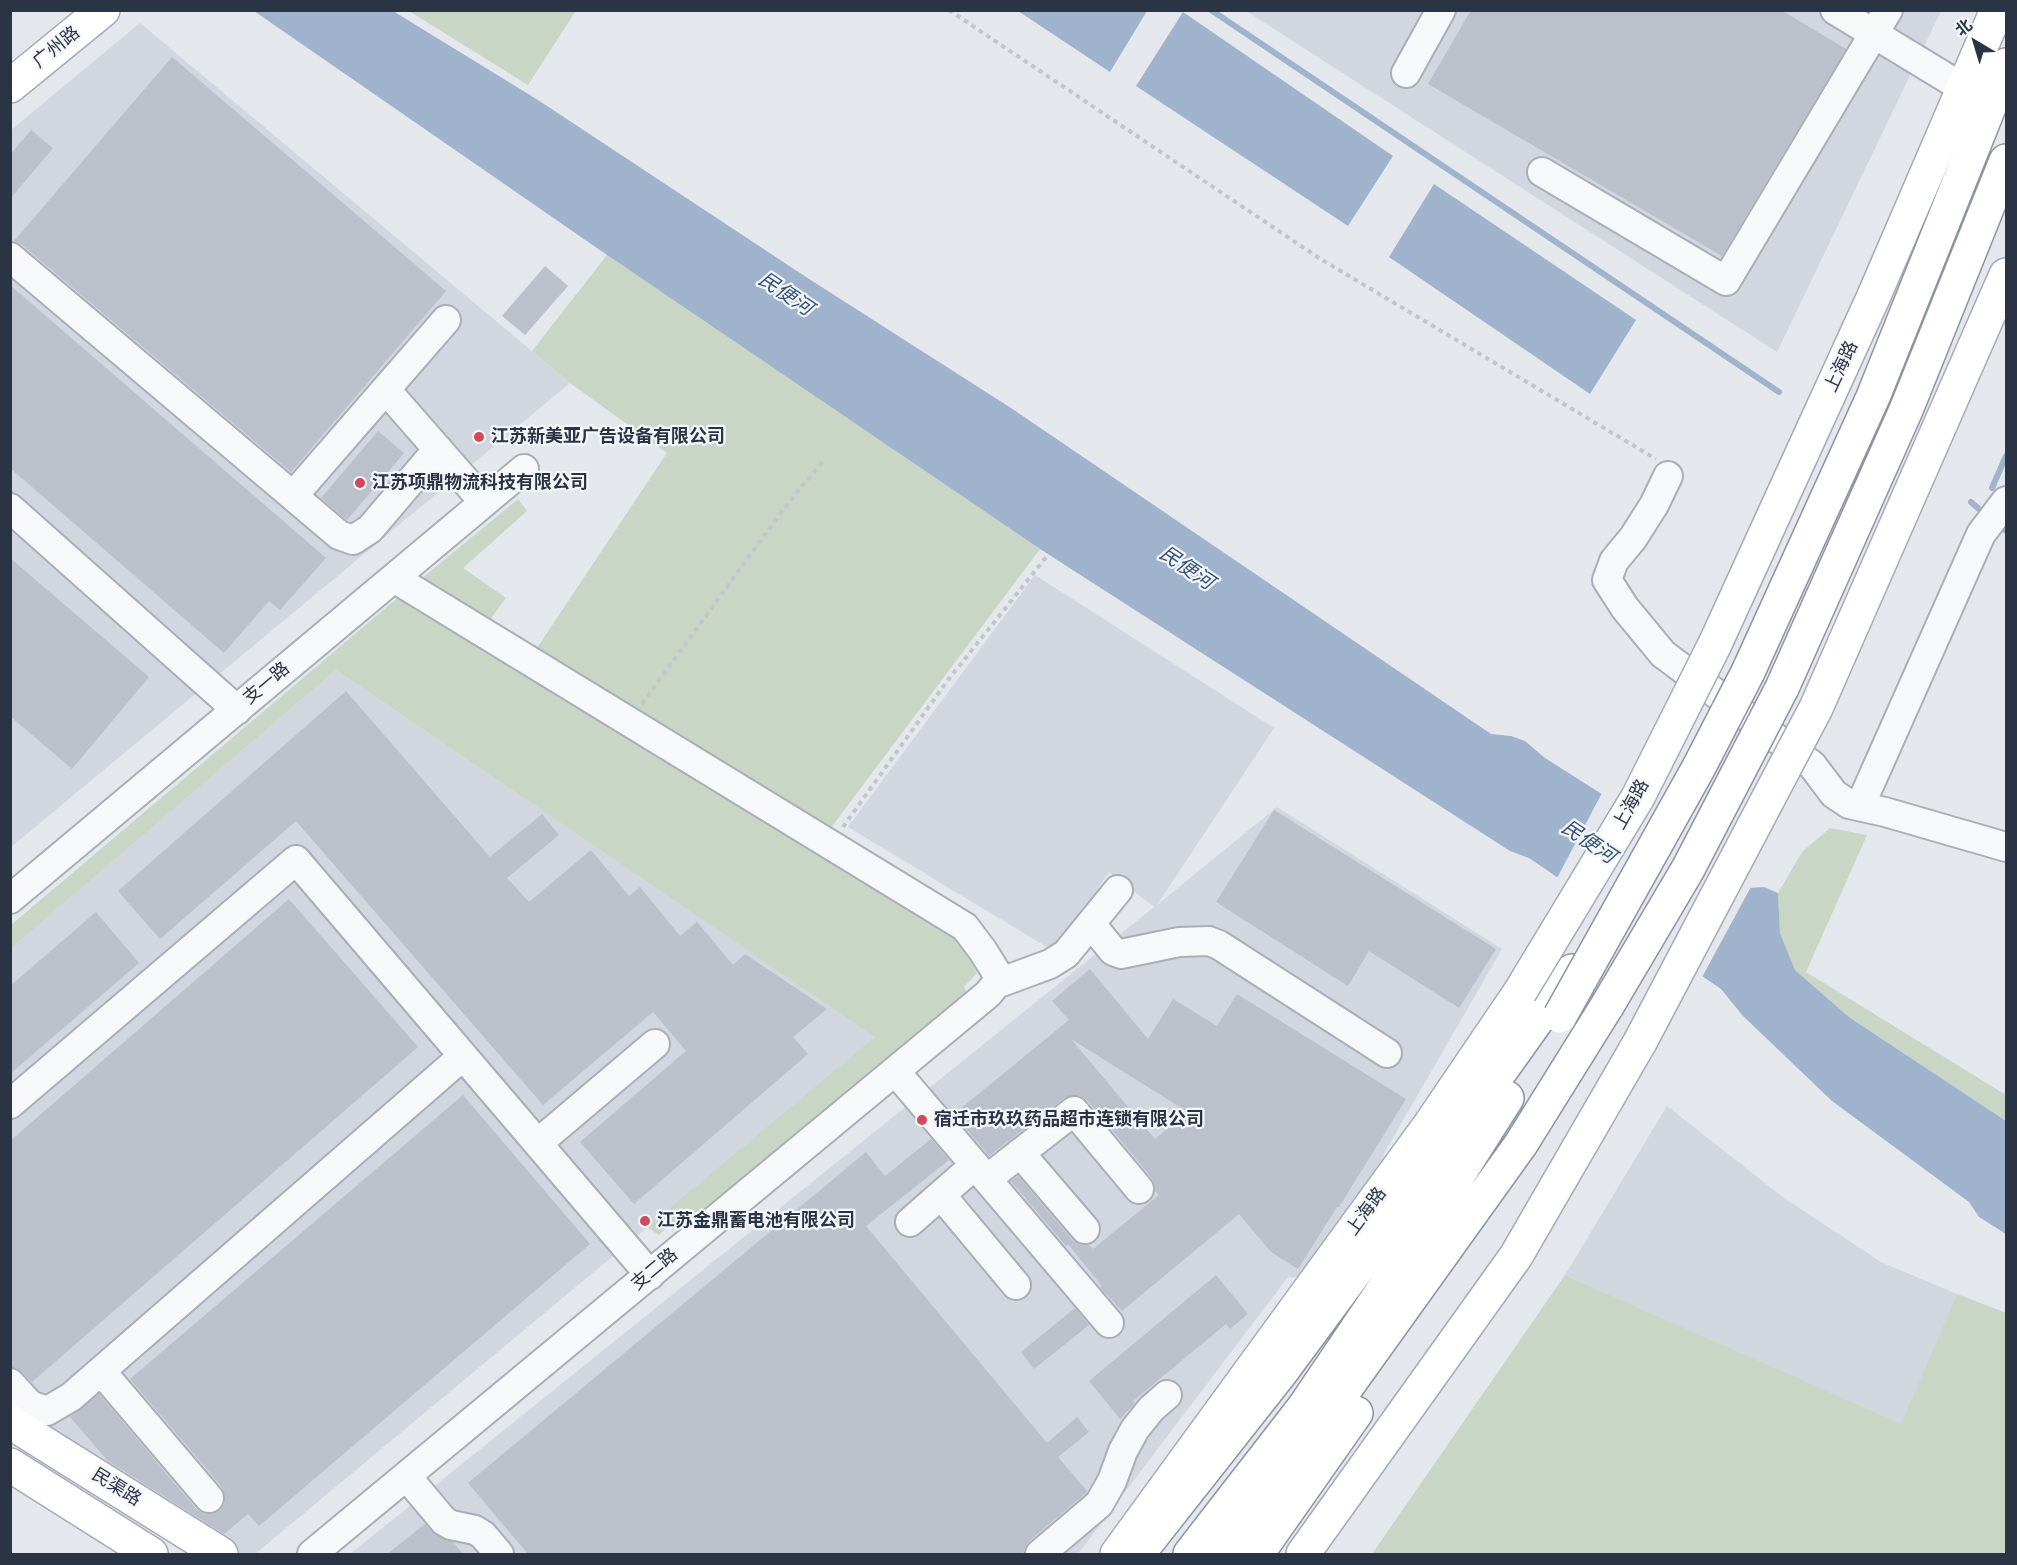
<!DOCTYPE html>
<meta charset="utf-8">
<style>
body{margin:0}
#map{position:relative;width:2017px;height:1565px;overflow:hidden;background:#e4e7ec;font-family:"Roboto Condensed","Noto Sans SC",sans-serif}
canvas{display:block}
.frame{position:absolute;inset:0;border:12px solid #2b3445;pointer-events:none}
.north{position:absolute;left:1945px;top:12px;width:60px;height:60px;-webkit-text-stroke:4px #f4f6f9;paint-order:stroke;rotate:322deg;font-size:16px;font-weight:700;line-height:24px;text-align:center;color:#2b3445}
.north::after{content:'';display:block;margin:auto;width:21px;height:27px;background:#2b3445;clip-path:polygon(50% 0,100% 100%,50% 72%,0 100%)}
</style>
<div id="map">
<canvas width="2017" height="1565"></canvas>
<div class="frame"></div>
<div class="north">北</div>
</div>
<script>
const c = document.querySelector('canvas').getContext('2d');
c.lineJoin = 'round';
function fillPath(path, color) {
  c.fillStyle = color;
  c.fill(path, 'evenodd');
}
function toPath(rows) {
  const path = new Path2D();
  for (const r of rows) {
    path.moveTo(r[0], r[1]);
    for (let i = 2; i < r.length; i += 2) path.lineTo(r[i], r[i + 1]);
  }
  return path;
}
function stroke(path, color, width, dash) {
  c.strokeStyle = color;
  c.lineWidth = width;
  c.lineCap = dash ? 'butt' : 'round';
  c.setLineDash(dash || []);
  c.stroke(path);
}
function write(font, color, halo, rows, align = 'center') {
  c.font = font + ' "Roboto Condensed","Noto Sans SC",sans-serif';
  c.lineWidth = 4.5;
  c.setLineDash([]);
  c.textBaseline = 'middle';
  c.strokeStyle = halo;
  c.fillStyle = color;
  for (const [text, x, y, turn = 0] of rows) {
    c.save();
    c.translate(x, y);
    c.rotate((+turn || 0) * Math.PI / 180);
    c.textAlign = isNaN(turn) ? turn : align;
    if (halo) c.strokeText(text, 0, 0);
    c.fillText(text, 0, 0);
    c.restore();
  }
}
fillPath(toPath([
 [1246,11,1941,11,1777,352],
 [140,23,570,383,11,847,11,130],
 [1035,575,1274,728,1157,905,1277,807,1502,949,1383,1155,1394,1161,1322,1280,1288,1277,1078,1554,350,1554,1154,907,1109,872,1055,952,848,827],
 [336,670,876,1037,255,1554,241,1554,11,1409,10,948],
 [1667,1106,1784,1198,1881,1262,1957,1294,1902,1425,1565,1275]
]), '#d2d6de');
fillPath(toPath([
 [572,10,575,12,528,85,409,11],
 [607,255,1040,549,827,833,535,651,667,453,570,383,532,351],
 [518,499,527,511,463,568,506,598,486,625,415,584],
 [401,595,957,937,977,973,964,987,970,997,686,1229,670,1224,659,1235,647,1227,875,1037,336,670,11,948,11,925],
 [1830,828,1867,835,1806,972,2006,1095,2006,1121,1849,1017,1795,970,1780,933,1778,893,1802,852],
 [1565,1275,1901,1424,1957,1294,2006,1313,2006,1554,1372,1554]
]), '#c9d6c5');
fillPath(toPath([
 [254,11,393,11,538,100,806,277,1011,408,1491,734,1511,736,1525,741,1545,758,1750,888,1764,887,1778,893,1780,933,1795,970,1849,1017,2006,1121,2006,1234,1979,1217,1969,1202,1832,1101,1743,1016,1721,989,1529,858,1510,851,1040,549,607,255],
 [1018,11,1147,11,1110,72],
 [1183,12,1393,156,1348,226,1136,86],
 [1434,184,1636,320,1590,394,1389,257]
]), '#9fb4cc');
fillPath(toPath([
 [1603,791,1752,885,1701,979,1556,880]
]), '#e4e7ec');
stroke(toPath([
 [1211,10,1779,392],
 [1992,488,2006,456],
 [1971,502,1979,509],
 [2004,529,2006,531]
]), '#9fb4cc', 6);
fillPath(toPath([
 [1471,10,1781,10,1846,49,1722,256,1428,84],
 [172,57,446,291,291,472,21,244,14,241],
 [31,130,53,148,10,199,10,155],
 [545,266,568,286,525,335,502,316],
 [10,285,326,558,280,610,269,601,224,653,10,468],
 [378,431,404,453,347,520,321,498],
 [10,558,149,677,72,769,10,716],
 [346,691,490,857,542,814,559,835,507,878,529,902,591,850,629,896,640,887,680,936,697,922,733,965,745,954,827,1009,793,1037,808,1054,634,1204,580,1142,686,1051,653,1012,543,1105,296,821,160,939,118,891],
 [1274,810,1496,949,1459,1008,1369,951,1348,986,1216,902],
 [289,899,418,1047,32,1382,22,1372,10,1367,10,1141],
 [96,912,139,963,10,1074,10,986],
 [1090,969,1148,1039,1173,999,1217,1026,1237,994,1406,1099,1339,1207,1337,1207,1298,1269,1271,1252,1239,1214,1122,1311,1100,1287,1102,1286,1068,1244,1066,1246,1011,1181,1018,1176,1072,1240,1080,1245,1089,1245,1093,1249,1159,1195,1155,1191,1155,1186,1152,1178,1087,1100,1079,1095,1072,1095,1064,1098,989,1156,954,1114,1069,1020,1052,1001],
 [1071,1039,1188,1112,1155,1139],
 [463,1095,590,1244,259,1526,248,1514,224,1534,108,1461,70,1417,99,1394,196,1509,203,1513,211,1514,220,1510,224,1504,225,1496,222,1487,130,1379],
 [931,1139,949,1160,866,1226,1047,1443,1077,1417,1089,1432,1058,1457,1087,1491,1086,1493,1029,1541,1025,1548,1023,1554,528,1554,468,1483,866,1152,885,1176],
 [1216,1275,1248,1314,1230,1329,1226,1324,1133,1401,1135,1403,1120,1419,1089,1381],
 [1075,1308,1089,1325,1034,1369,1021,1352],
 [425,1524,436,1535,453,1542,463,1554,387,1554]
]), '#bbc0ca');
const minor = toPath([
 [1835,10,1963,88],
 [1406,73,1441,10],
 [1542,172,1726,281,1888,10],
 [10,257,293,496,446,320],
 [386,390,484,502],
 [1668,476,1654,505,1633,538,1614,561,1607,580,1625,608,1663,654,1812,765,1834,794,1849,804,1885,812,2006,847],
 [293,496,339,535,353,540,370,529,438,449],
 [10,508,237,710],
 [394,578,965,927,983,951,998,975,996,984],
 [1860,806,1981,534,2006,501],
 [10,899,524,469],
 [1091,924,1113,951,1121,954,1179,942,1209,941,1219,945,1387,1053],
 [895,1071,1109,1323],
 [10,1104,296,860,650,1275],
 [538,1143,655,1044],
 [1020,1153,1085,1229],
 [987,1179,1074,1111,1139,1189],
 [941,1195,1016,1285],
 [910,1222,975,1165],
 [101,1371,209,1498],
 [10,1383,30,1405,47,1411,71,1397,463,1056],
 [407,1477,444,1521,451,1525,475,1530,483,1535,499,1554],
 [312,1554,895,1071,988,994,996,984,1050,964,1066,954,1118,890],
 [1040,1554,1099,1504,1112,1481,1123,1451,1135,1429,1151,1409,1167,1395]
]);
const major = toPath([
 [10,86,103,10],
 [1715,644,1873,298,1997,10],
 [1816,708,2006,275],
 [10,1422,221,1554],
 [10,1465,151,1554],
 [1117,1554,1429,1126,1520,992],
 [1303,1554,1516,1256,1640,1042]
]);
const highway = toPath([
 [1748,672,1873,397,2006,65],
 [1782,688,1906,410,2006,161],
 [1138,1554,1282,1371,1415,1191,1572,971],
 [1190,1554,1304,1407,1419,1237,1507,1098],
 [1227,1554,1521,1144,1607,1006],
 [1257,1554,1356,1413]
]);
stroke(minor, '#a9aeb7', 32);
stroke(major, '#a3abb8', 36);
stroke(highway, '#8b94a3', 36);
stroke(toPath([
 [949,10,1319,258,1656,459],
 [642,704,785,507,825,459],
 [843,827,948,680,1047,556]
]), '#c2c5cb', 4, [4.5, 4.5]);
stroke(minor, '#f7f8fa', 28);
stroke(major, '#fff', 33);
stroke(highway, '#fff', 33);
const majorBridge = toPath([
 [1520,992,1638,797,1715,644],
 [1640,1042,1816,708]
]);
const highwayBridge = toPath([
 [1607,1006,1688,869,1782,688],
 [1560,1016,1699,767,1748,672]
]);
stroke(majorBridge, '#a3abb8', 36, []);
stroke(highwayBridge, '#8b94a3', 36, []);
stroke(majorBridge, '#fff', 33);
stroke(highwayBridge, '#fff', 33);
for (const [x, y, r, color] of [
 [479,437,6,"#d1495b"],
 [360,483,6,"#d1495b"],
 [922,1120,6,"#d1495b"],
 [645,1221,6,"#d1495b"]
]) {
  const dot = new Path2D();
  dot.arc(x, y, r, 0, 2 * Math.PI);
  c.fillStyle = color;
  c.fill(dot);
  stroke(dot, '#f4f6f9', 2);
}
write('18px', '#2b3445', '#f4f6f9', [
 ["广州路",57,48,-39],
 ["上海路",1842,367,-65],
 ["支一路",267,684,-40],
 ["上海路",1632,805,-61],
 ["上海路",1367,1212,-54],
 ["支二路",655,1270,-40],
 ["民渠路",116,1488,32]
]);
write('bold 18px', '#2b3445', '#f4f6f9', [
 ["江苏新美亚广告设备有限公司",491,437],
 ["江苏项鼎物流科技有限公司",372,483],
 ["宿迁市玖玖药品超市连锁有限公司",934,1120],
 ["江苏金鼎蓄电池有限公司",657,1221]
], 'left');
write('italic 20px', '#34527a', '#f4f6f9', [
 ["民便河",785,295,34],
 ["民便河",1186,569,34],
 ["民便河",1588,843,34]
]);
</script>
